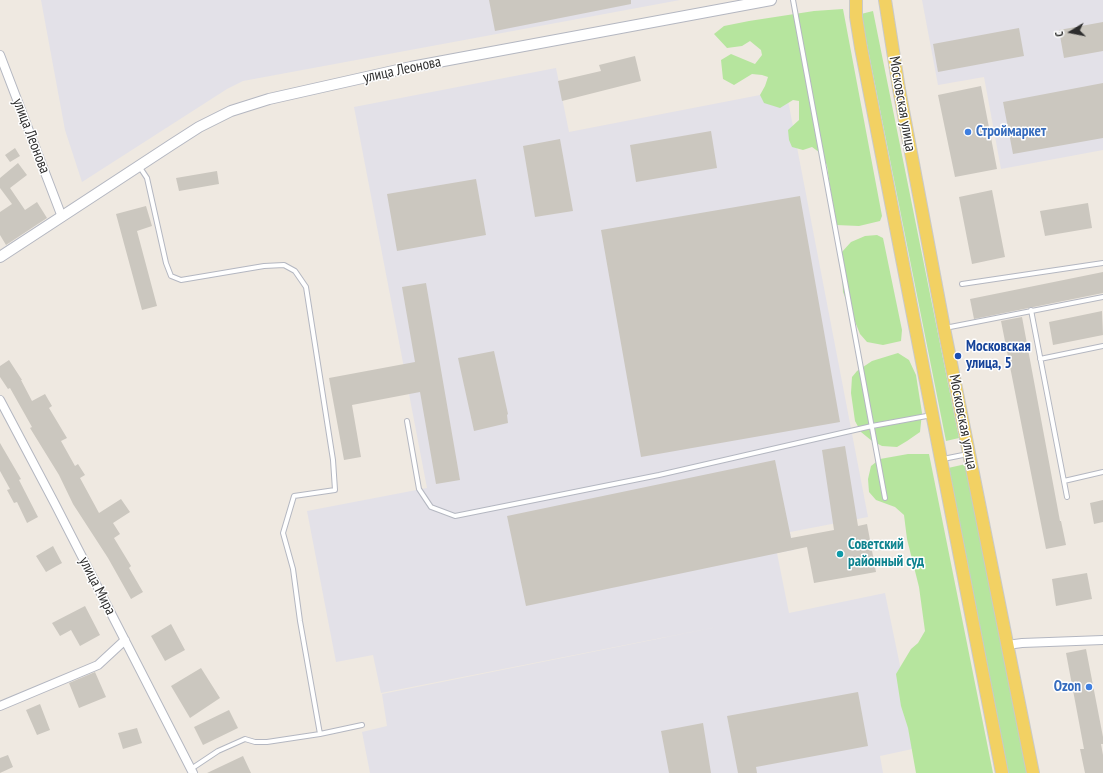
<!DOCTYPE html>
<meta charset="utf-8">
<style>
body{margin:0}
#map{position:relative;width:1103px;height:773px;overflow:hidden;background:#efe9e1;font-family:"PT Sans Narrow",sans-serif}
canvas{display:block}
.north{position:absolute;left:1051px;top:12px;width:40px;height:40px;-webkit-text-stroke:3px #fff;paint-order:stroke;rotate:260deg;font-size:11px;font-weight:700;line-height:16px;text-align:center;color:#2e2e2e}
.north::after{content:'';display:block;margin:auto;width:14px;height:18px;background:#2e2e2e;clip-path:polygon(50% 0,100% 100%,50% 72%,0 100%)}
</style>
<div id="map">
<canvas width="1103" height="773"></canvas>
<div class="north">С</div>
</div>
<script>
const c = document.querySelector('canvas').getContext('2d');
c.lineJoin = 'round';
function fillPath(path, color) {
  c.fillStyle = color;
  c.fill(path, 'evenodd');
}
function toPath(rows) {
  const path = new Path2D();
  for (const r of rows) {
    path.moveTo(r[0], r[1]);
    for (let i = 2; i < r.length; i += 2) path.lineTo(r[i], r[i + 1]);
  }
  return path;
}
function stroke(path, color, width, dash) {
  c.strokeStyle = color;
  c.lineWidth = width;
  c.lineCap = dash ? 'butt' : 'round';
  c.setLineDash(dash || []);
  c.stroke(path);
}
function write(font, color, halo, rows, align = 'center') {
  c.font = font + ' "PT Sans Narrow",sans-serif';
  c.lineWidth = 3;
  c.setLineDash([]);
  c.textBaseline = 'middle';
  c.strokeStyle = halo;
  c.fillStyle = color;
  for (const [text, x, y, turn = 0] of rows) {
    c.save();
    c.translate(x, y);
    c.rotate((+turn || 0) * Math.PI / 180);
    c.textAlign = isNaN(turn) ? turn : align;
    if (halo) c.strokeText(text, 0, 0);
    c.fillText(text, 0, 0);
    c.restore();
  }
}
fillPath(toPath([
 [41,0,680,0,243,81,227,89,82,182,65,130],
 [922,0,1103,0,1103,150,1001,169,984,77,938,85],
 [556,68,569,132,786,90,868,517,790,532,794,550,777,553,789,613,885,593,917,748,880,756,883,773,370,773,362,732,387,726,382,694,722,626,381,693,373,655,336,662,307,511,427,488,354,107]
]), '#e3e1e8');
fillPath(toPath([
 [843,9,882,216,880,221,859,226,836,225,827,166,823,155,812,147,803,150,792,147,789,140,788,130,799,120,799,101,793,100,780,108,764,103,760,95,765,86,768,77,762,75,752,74,734,85,723,79,721,60,731,54,755,64,762,55,761,50,750,41,742,46,727,48,714,34,724,26,749,21,814,11],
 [873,11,959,438,946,441,861,14],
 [877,235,883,238,902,330,901,341,883,345,867,342,860,334,843,292,841,253,851,242,865,236],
 [898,353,909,360,916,375,922,413,920,432,907,441,897,447,882,446,872,441,861,432,855,421,851,393,852,377,857,371,872,361],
 [908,454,929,454,993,773,916,773,908,728,901,706,896,674,911,649,918,643,925,631,919,587,907,539,904,515,895,507,876,500,869,492,868,479,871,466,880,459],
 [966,464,1027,773,1008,773,948,468]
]), '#b6e59e');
fillPath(toPath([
 [489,0,631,0,631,4,495,31],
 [1103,22,1103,51,1064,58,1059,30],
 [1019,28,1024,56,938,72,933,44],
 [635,56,641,81,562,101,558,81,601,71,599,65],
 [1103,83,1103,138,1013,154,1003,102],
 [981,86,997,169,955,177,938,95],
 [711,131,717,168,636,182,630,145],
 [560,139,573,211,535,217,523,146],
 [15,148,20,156,10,162,5,155],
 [18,163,27,175,10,188,25,210,37,202,47,218,6,245,0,235,0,212,12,204,0,188,0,178],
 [217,171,219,184,179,191,176,178],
 [476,179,486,235,397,251,387,194],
 [992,190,1005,257,972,264,959,197],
 [800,196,840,422,641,457,601,230],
 [1088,203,1092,228,1045,236,1040,211],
 [146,206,152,226,137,231,157,306,142,310,116,214],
 [1103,272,1103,293,974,319,970,299],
 [426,283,460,480,436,484,420,392,352,405,361,457,344,460,329,378,415,362,402,287],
 [1102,311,1103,335,1053,345,1049,322],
 [1022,317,1060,521,1061,521,1066,545,1046,549,1001,321],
 [494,351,508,414,507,415,508,423,474,431,458,358],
 [9,360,22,380,21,380,32,401,45,394,52,406,49,408,67,438,61,441,75,466,78,464,85,475,80,478,99,513,121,499,130,512,113,523,120,534,114,538,131,566,129,568,143,592,131,599,108,558,73,504,59,475,30,428,32,427,10,388,8,389,0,377,0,366],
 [0,443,21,479,19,480,38,517,27,523,17,502,14,503,7,490,10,489,0,471],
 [845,446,858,526,867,524,876,572,814,583,807,547,526,606,507,516,775,460,791,538,834,530,822,450],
 [1103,500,1103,522,1094,524,1090,503],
 [53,546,62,563,46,572,36,556],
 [1087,573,1092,599,1056,606,1052,579],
 [85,606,100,635,80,646,71,630,60,636,52,623],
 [171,624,185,650,165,661,151,636],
 [1086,649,1103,737,1103,744,1101,744,1103,755,1103,773,1085,773,1080,749,1084,749,1066,653],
 [201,668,220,698,190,718,171,686],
 [95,672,106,697,79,708,69,683],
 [858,692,868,746,756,767,757,773,738,773,727,716],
 [40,704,50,730,37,735,26,710],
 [229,710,238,728,203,745,194,727],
 [703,723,711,773,669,773,661,731],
 [137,728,142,743,123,749,118,733],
 [8,755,13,767,0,773,0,758],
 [243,756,251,773,207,773]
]), '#cbc7bf');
const service = toPath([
 [793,0,885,498],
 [139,166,147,178,166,263,171,276,181,280,264,266,284,265,295,271,306,287,333,460,335,490,294,496,283,533,293,569,300,621,320,734,267,742,255,742,245,739,218,751,191,769],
 [962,284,1103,263],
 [1031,310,1067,497],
 [945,328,1103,297],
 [1040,359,1103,346],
 [407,421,419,489,431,507,455,516,659,475,872,426,932,415],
 [943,459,968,454],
 [1064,481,1103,472],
 [320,734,362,725]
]);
const minor = toPath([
 [0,55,62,217],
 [0,400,55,504,193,773],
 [1007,645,1022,643,1103,640],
 [0,706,98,665,125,640]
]);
const tertiary = toPath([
 [0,257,171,145,199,127,231,111,269,99,411,67,771,0]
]);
const primary = toPath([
 [856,0,856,17,861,48,1002,773],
 [885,0,899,89,945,333,1033,773]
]);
stroke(service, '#b4b7c1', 6);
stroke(minor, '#b4b7c1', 10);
stroke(tertiary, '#b4b7c1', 12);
stroke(primary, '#c9c9c9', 14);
stroke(service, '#fff', 4);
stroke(minor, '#fff', 8);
stroke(tertiary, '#fff', 10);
stroke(primary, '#f2d163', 12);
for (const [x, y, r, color] of [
 [968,132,4,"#3f7fe0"],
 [958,356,4,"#1a4fb4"],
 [840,554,4,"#0f9aa8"],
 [1089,687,4,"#3f7fe0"]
]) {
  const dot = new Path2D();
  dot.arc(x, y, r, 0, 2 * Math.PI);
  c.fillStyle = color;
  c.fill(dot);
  stroke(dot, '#fff', 1.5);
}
write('15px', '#2e2e2e', '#fff', [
 ["улица Леонова",402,70,-12],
 ["Московская улица",902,104,80],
 ["улица Леонова",31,136,69],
 ["Московская улица",963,422,79],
 ["улица Мира",97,586,63]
]);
write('bold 15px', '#366cbe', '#fff', [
 ["Строймаркет",976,132],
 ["Ozon",1081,687,"right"]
], 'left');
write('bold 15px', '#164399', '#fff', [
 ["Московская",966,347],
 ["улица, 5",966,364]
], 'left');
write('bold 15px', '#0d838f', '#fff', [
 ["Советский",848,545],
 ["районный суд",848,562]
], 'left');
</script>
